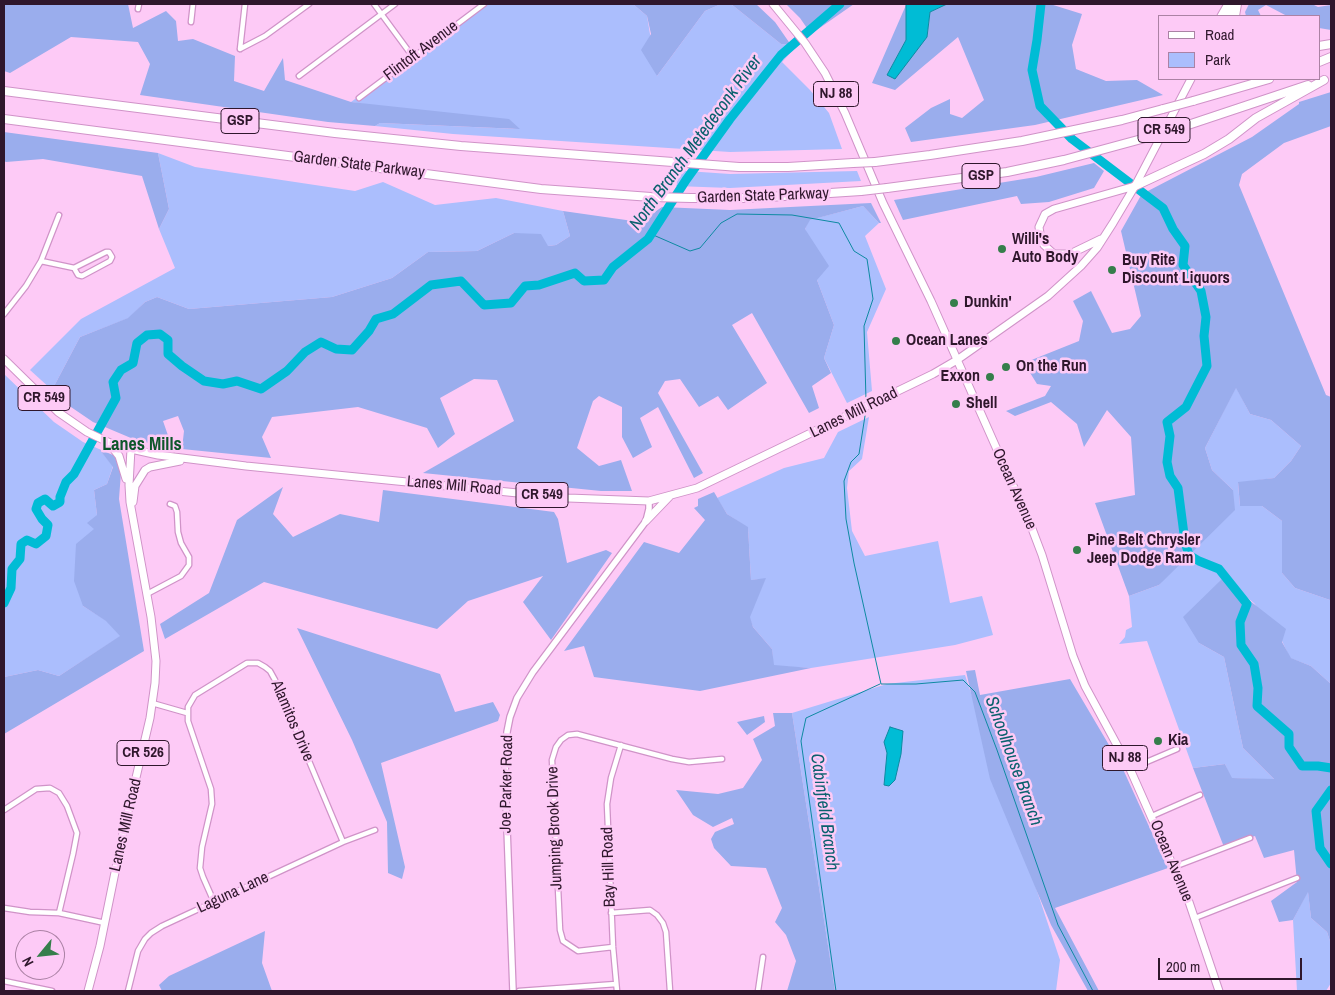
<!DOCTYPE html>
<style>
body{margin:0}
#map{position:relative;width:1335px;height:995px;overflow:hidden;background:#fdcaf6;font-family:"Archivo Narrow",sans-serif}
canvas{display:block}
.frame{position:absolute;inset:0;border:5px solid #2f172c;pointer-events:none}
.legend{position:absolute;left:1158px;top:15px;width:162px;height:65px;box-sizing:border-box;background:#fdcaf6;border:1px solid #ab82a5;margin:0;padding:6px 9px;list-style:none;font-size:15px;color:#2f172c}
.legend li{display:flex;align-items:center;gap:10px;height:25px}
.legend b{width:25px;border:1px solid #ab82a5}
.north{position:absolute;left:15px;top:930px;width:50px;height:50px;box-sizing:border-box;background:#fdcaf6;border:1px solid #ab82a5;border-radius:50%;rotate:242deg;font-size:14px;font-weight:700;line-height:20px;text-align:center;color:#2f172c}
.north::after{content:'';display:block;margin:auto;width:18px;height:22px;background:#357e4b;clip-path:polygon(50% 0,100% 100%,50% 72%,0 100%)}
.scale{position:absolute;left:1158px;top:958px;width:144px;height:22px;box-sizing:border-box;border:2px solid #2f172c;border-top:0;padding-left:6px;font-size:15px;line-height:18px;white-space:nowrap;color:#2f172c;-webkit-text-stroke:4px #fdcaf6;paint-order:stroke}
</style>
<div id="map">
<canvas width="1335" height="995"></canvas>
<div class="frame"></div>
<ul class="legend">
<li><b style="height:6px;background:#fff"></b>Road</li>
<li><b style="height:14px;background:#abbefd"></b>Park</li>
</ul>
<div class="north">N</div>
<div class="scale">200 m</div>
</div>
<script>
const c = document.querySelector('canvas').getContext('2d');
c.lineJoin = 'round';
function fillPath(path, color) {
  c.fillStyle = color;
  c.fill(path, 'evenodd');
}
function toPath(rows) {
  const path = new Path2D();
  for (const r of rows) {
    path.moveTo(r[0], r[1]);
    for (let i = 2; i < r.length; i += 2) path.lineTo(r[i], r[i + 1]);
  }
  return path;
}
function stroke(path, color, width, dash) {
  c.strokeStyle = color;
  c.lineWidth = width;
  c.lineCap = dash ? 'butt' : 'round';
  c.setLineDash(dash || []);
  c.stroke(path);
}
function write(font, color, halo, rows, align = 'center') {
  c.font = font + ' "Archivo Narrow",sans-serif';
  c.lineWidth = 5;
  c.setLineDash([]);
  c.textBaseline = 'middle';
  c.strokeStyle = halo;
  c.fillStyle = color;
  for (const [text, x, y, turn = 0] of rows) {
    c.save();
    c.translate(x, y);
    c.rotate((+turn || 0) * Math.PI / 180);
    c.textAlign = isNaN(turn) ? turn : align;
    if (halo) c.strokeText(text, 0, 0);
    c.fillText(text, 0, 0);
    c.restore();
  }
}
fillPath(toPath([
 [486,4,633,4,647,16,657,76,705,11,721,4,731,4,781,44,791,45,794,49,782,62,810,90,829,113,842,149,730,152,453,134,375,126,380,123,519,129,351,102],
 [158,153,195,167,355,191,383,182,435,205,496,198,563,211,570,236,556,245,548,246,514,233,477,251,428,252,392,278,332,297,189,309,157,297,145,302,129,318,80,337,52,390,30,370,81,319,175,268,159,229,169,209],
 [672,170,730,174,857,171,861,181,730,188,676,186,677,184],
 [863,206,879,223,865,236,886,289,867,332,872,391,847,403,824,358,834,325,817,280,805,229,809,220],
 [4,374,54,422,83,442,99,449,113,466,107,484,94,490,97,515,83,606,107,621,121,636,59,676,38,670,4,677],
 [1236,387,1250,414,1271,420,1301,446,1291,461,1274,478,1238,483,1240,506,1262,506,1282,521,1282,573,1295,588,1330,600,1331,684,1311,666,1290,658,1282,641,1254,603,1223,579,1199,643,1224,657,1243,748,1275,780,1231,778,1225,764,1193,768,1147,641,1119,644,1125,637,1126,630,1132,627,1129,596,1159,585,1233,490,1212,470,1205,448],
 [869,417,862,459,849,471,847,488,852,531,865,556,938,541,950,603,982,596,993,635,955,645,811,668,773,666,772,649,753,627,749,617,765,579,751,580,748,528,727,514,717,498,784,468,824,458,838,432],
 [965,675,1060,960,1056,991,835,991,792,713,887,684],
 [1308,891,1311,918,1327,932,1331,944,1331,983,1326,991,1297,991,1293,920]
]), '#abbefd');
fillPath(toPath([
 [4,4,128,4,133,28,166,11,176,21,178,41,193,39,235,56,234,81,264,91,283,58,285,80,351,102,509,119,520,129,380,123,375,126,328,122,140,95,150,64,138,42,71,37,10,73,4,71],
 [633,4,721,4,705,11,657,76,641,50,651,34,647,16],
 [731,4,756,4,775,22,791,45,781,44],
 [786,4,854,4,811,34,800,18],
 [947,4,1050,4,1082,14,1072,45,1076,69,1106,81,1137,80,1163,95,1035,125,911,142,905,128,931,108,950,99,950,114,962,118,984,100,958,37,895,90,872,83,906,5,906,40,887,75,927,37,930,12],
 [1249,4,1312,4,1318,7,1331,5,1331,30,1319,28,1319,16,1287,16,1266,5,1258,10,1261,16,1246,16,1245,12],
 [1331,92,1331,126,1284,143,1242,174,1239,185,1326,395,1331,397,1331,633,1330,600,1295,588,1282,573,1282,521,1262,506,1240,506,1238,482,1274,478,1291,461,1301,446,1271,420,1250,414,1236,388,1205,448,1212,470,1233,490,1235,510,1159,585,1129,596,1095,503,1135,495,1131,437,1107,410,1084,447,1077,424,1051,402,1015,416,1006,411,1045,396,1051,386,1037,384,1024,363,1079,341,1083,321,1073,301,1091,291,1112,333,1130,329,1141,316,1121,231,1144,190,1146,192,1252,137,1299,104,1299,102],
 [4,132,158,153,169,209,159,229,142,176,43,159,6,162,4,161],
 [1094,163,1104,171,1094,188,1049,202,1021,204,1017,196,903,220,894,200,1036,177],
 [871,203,881,223,879,223,863,206,810,220,805,229,829,266,817,280,834,325,824,358,831,373,812,386,819,408,809,413,752,313,732,325,767,383,728,410,718,396,699,407,680,379,665,381,658,393,703,473,694,478,658,407,640,418,652,447,633,458,622,437,622,407,599,396,593,401,577,448,599,466,621,460,632,491,601,491,423,473,514,421,497,380,474,379,440,398,455,434,438,448,427,428,358,407,272,417,262,437,271,458,182,449,184,431,178,416,163,421,172,447,138,441,93,422,68,405,52,390,80,337,128,318,145,302,157,297,189,309,332,297,392,278,428,252,477,251,514,233,541,234,548,246,556,245,570,236,563,211,640,222,662,207,730,210],
 [99,449,122,459,119,499,144,651,4,734,4,677,38,670,59,676,120,636,106,621,83,606,74,581,76,544,94,529,87,523,97,515,94,490,107,484,113,467],
 [283,487,273,514,293,537,340,514,379,522,383,490,554,512,558,519,567,563,606,550,612,553,551,640,523,602,543,576,468,601,437,629,264,582,165,639,160,624,209,593,237,520],
 [714,492,727,514,748,527,751,580,766,578,750,617,753,627,772,649,774,665,811,668,700,691,594,677,584,646,564,651,644,542,679,553,705,520,694,508,698,506,698,499],
 [1222,579,1286,629,1282,642,1291,658,1311,666,1331,684,1331,944,1327,932,1311,918,1308,892,1293,920,1279,922,1271,901,1297,882,1294,850,1264,858,1255,836,1224,847,1193,768,1225,764,1232,778,1274,779,1243,748,1224,657,1199,643,1183,617],
 [297,628,440,674,455,712,493,702,500,715,498,721,381,763,405,867,402,879,388,873,387,822,352,740],
 [975,670,980,695,1070,679,1122,767,1168,868,1055,908,1099,991,1088,991,1051,925,990,779,966,671],
 [773,713,792,713,835,991,787,991,796,961,786,935,775,922,782,908,766,868,731,866,714,848,711,839,715,832,734,824,732,818,713,827,693,815,676,790,718,794,743,788,762,760,753,739,775,726],
 [764,716,765,722,747,735,737,722],
 [265,931,262,963,272,991,162,991,159,985,169,976]
]), '#9aaded');
const water = toPath([
 [906,4,947,4,930,12,927,37,895,79,887,75,906,40,906,4],
 [890,727,903,731,901,754,895,780,889,786,884,785,887,753,884,742,890,727]
]);
fillPath(water, '#00bcd5');
stroke(water, '#0e8aa2', 1);
stroke(toPath([
 [651,234,690,251,700,248,721,223,737,214,792,215,839,223,854,251,867,259,873,299,864,326,866,400],
 [865,416,859,454,851,462,844,481,846,519,854,563,881,684,916,684,963,680,975,692,997,750,1058,925,1093,991],
 [836,991,801,741,806,718,880,684]
]), '#0e8aa2', 1);
stroke(toPath([
 [1041,4,1037,40,1032,70,1040,106,1072,139,1163,208,1173,229,1185,246,1183,265,1201,291,1206,317,1204,336,1207,366,1186,407,1167,422,1170,436,1167,462,1170,476,1178,488,1185,542,1189,555,1199,561,1219,569,1247,604,1240,622,1241,645,1254,664,1258,688,1257,706,1289,734,1289,747,1302,766,1318,766,1331,768],
 [4,603,11,588,12,569,20,559,21,544,27,540,36,544,46,536,48,525,42,519,36,509,38,503,45,499,53,506,60,502,60,497,66,482,74,474,116,398,113,382,121,370,133,363,137,343,147,335,160,334,168,340,168,354,182,366,204,381,223,384,237,381,261,389,287,371,305,352,321,342,336,349,352,350,369,331,376,319,393,314,431,285,461,281,484,305,511,303,525,286,539,285,575,273,584,281,604,280,613,267,648,239,686,180,730,119,781,55,840,4],
 [1331,790,1316,811,1320,848,1331,864]
]), '#00bcd5', 9);
const minor = toPath([
 [374,4,413,57],
 [138,9,139,4],
 [191,22,193,4],
 [240,49,265,36,309,4],
 [240,49,245,4],
 [299,76,395,4],
 [359,98,484,4],
 [41,261,74,268,106,252,109,252,112,257,110,261,82,276,78,275,74,268],
 [4,314,26,286,41,261,59,215],
 [147,594,181,576,189,565,189,557,181,543,178,532,177,512,175,506,170,504],
 [152,703,187,713],
 [1130,769,1177,749],
 [4,810,36,789,50,788,59,793,67,806,77,833,73,854,59,913],
 [1152,816,1200,795],
 [1174,867,1250,838],
 [214,902,203,877,200,868,202,847,212,804,211,789,188,721,188,707,195,695,247,663,258,663,265,667,270,671,275,680,343,842],
 [4,908,30,912,59,913,105,923],
 [611,913,650,910,657,915,663,923,666,932,670,991],
 [1195,918,1297,878],
 [613,947,578,951,563,941,560,930,552,760,556,747,561,740,568,735,577,734,672,759,689,762,722,759],
 [4,981,52,991],
 [128,991,138,951,145,939,151,933,162,926,343,842,375,830],
 [519,991,616,984],
 [617,991,613,947,607,804,611,778,621,745],
 [758,991,763,957]
]);
const tertiary = toPath([
 [513,991,505,774,507,732,510,717,517,698,533,672,646,521,649,509,649,501]
]);
const primary = toPath([
 [773,4,805,43,825,73,845,113,883,203,931,301,1031,526,1042,555,1073,656,1085,686,1130,769,1189,902,1219,991],
 [1221,16,1228,4],
 [1228,16,1235,4],
 [1101,239,1070,254,1054,254,1044,245,1041,240,1039,227,1045,214,1054,209,1135,186],
 [4,359,58,412,87,432,108,442,131,449,158,455,246,466,568,498,649,501,697,488,933,374,957,360,1048,296,1081,266,1097,248,1113,223,1135,186,1191,79],
 [108,442,119,456,126,479],
 [133,502,135,486,145,470,150,467,180,461],
 [646,521,670,496],
 [88,991,100,946,123,833,150,718,155,683,156,661,151,617,130,502,129,485,131,449]
]);
const motorway = toPath([
 [1235,16,1237,4],
 [1319,46,1331,44],
 [1319,62,1331,57],
 [4,91,335,133,461,146,739,167,788,167,853,163],
 [1193,101,1269,79],
 [4,119,541,189,651,197,691,198,753,198,861,191],
 [1176,129,1308,85],
 [875,162,930,155,1022,141,1122,120,1163,109],
 [1135,186,1204,154,1229,139,1256,118,1324,80],
 [887,188,1007,172,1064,160,1149,137]
]);
stroke(minor, '#d093c8', 7);
stroke(tertiary, '#d093c8', 8);
stroke(primary, '#d093c8', 9);
stroke(motorway, '#d093c8', 10);
stroke(minor, '#fff', 4.5);
stroke(tertiary, '#fff', 5.5);
stroke(primary, '#fff', 7);
stroke(motorway, '#fff', 8);
const motorwayBridge = toPath([
 [1163,109,1193,101],
 [1149,137,1176,129],
 [853,163,875,162],
 [861,191,887,188]
]);
stroke(motorwayBridge, '#d093c8', 10, []);
stroke(motorwayBridge, '#fff', 8);
for (const [x, y, r, color] of [
 [1002,249,5,"#357e4b"],
 [1112,270,5,"#357e4b"],
 [954,303,5,"#357e4b"],
 [896,341,5,"#357e4b"],
 [1006,367,5,"#357e4b"],
 [990,377,5,"#357e4b"],
 [956,404,5,"#357e4b"],
 [1077,550,5,"#357e4b"],
 [1158,741,5,"#357e4b"]
]) {
  const dot = new Path2D();
  dot.arc(x, y, r, 0, 2 * Math.PI);
  c.fillStyle = color;
  c.fill(dot);
  stroke(dot, '#fdcaf6', 2);
}
for (const [x, y, w] of [
 [836,94,45],
 [240,121,38],
 [1164,130,52],
 [981,176,38],
 [44,398,52],
 [542,495,52],
 [143,753,52],
 [1125,758,45]
]) {
  const box = new Path2D();
  box.roundRect(x - w / 2, y - 12.5, w, 25, 4);
  c.fillStyle = '#fdcaf6';
  c.fill(box);
  stroke(box, '#2f172c', 1);
}
write('bold 15px', '#2f172c', null, [
 ["NJ 88",836,94],
 ["GSP",240,121],
 ["CR 549",1164,130],
 ["GSP",981,176],
 ["CR 549",44,398],
 ["CR 549",542,495],
 ["CR 526",143,753],
 ["NJ 88",1125,758]
]);
write('16px', '#2f172c', '#fdcaf6', [
 ["Flintoft Avenue",421,51,-37],
 ["Garden State Parkway",359,165,7],
 ["Garden State Parkway",763,196,-2],
 ["Lanes Mill Road",854,413,-26],
 ["Lanes Mill Road",454,486,5],
 ["Ocean Avenue",1014,489,66],
 ["Alamitos Drive",292,721,67],
 ["Joe Parker Road",507,784,-89],
 ["Lanes Mill Road",126,825,-77],
 ["Jumping Brook Drive",555,828,-92],
 ["Ocean Avenue",1171,861,67],
 ["Bay Hill Road",609,867,-92],
 ["Laguna Lane",233,893,-25]
]);
write('bold 16px', '#2f172c', '#fdcaf6', [
 ["Willi's",1012,240],
 ["Auto Body",1012,258],
 ["Buy Rite",1122,261],
 ["Discount Liquors",1122,279],
 ["Dunkin'",964,303],
 ["Ocean Lanes",906,341],
 ["On the Run",1016,367],
 ["Exxon",980,377,"right"],
 ["Shell",966,404],
 ["Pine Belt Chrysler",1087,541],
 ["Jeep Dodge Ram",1087,559],
 ["Kia",1168,741]
], 'left');
write('italic 18px', '#0b616e', '#fdcaf6', [
 ["North Branch Metedeconk River",696,143,-54],
 ["Schoolhouse Branch",1013,761,70],
 ["Cabinfield Branch",824,812,82]
]);
write('bold 18px', '#0d562a', '#fdcaf6', [
 ["Lanes Mills",142,445]
]);
</script>
